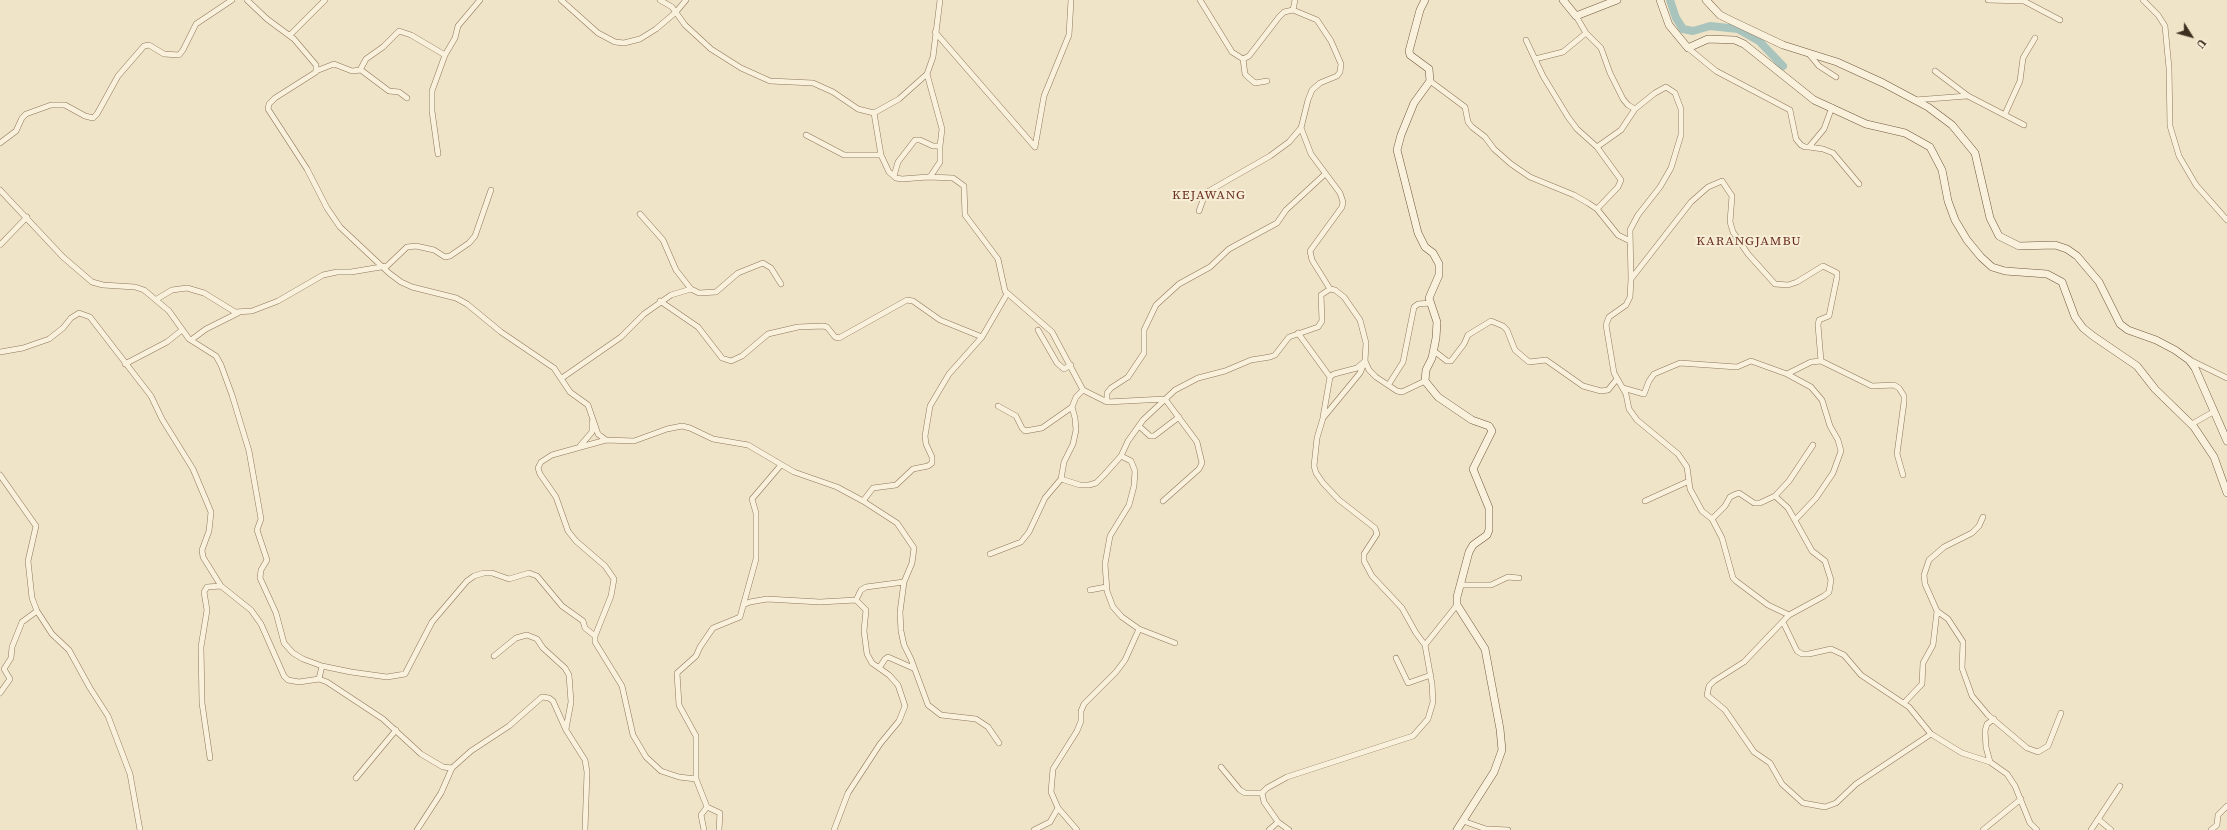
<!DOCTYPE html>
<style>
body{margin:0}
#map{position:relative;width:2227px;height:830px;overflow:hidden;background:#f0e4c8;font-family:"Source Serif 4",serif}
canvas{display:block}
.north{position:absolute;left:2171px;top:16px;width:40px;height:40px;-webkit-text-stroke:3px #f7eed8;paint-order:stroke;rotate:127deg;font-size:11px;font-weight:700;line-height:16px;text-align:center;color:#3d2e20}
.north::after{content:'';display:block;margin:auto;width:14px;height:18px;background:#3d2e20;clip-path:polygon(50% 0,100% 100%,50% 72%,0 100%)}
</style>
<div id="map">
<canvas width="2227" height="830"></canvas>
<div class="north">U</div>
</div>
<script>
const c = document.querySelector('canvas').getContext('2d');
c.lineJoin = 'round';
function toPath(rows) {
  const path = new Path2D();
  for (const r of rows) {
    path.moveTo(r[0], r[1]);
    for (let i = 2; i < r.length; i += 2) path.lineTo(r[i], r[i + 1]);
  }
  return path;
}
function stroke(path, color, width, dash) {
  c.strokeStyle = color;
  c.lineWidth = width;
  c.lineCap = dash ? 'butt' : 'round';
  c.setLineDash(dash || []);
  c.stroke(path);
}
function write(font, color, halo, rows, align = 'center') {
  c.font = font + ' "Source Serif 4",serif';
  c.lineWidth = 4;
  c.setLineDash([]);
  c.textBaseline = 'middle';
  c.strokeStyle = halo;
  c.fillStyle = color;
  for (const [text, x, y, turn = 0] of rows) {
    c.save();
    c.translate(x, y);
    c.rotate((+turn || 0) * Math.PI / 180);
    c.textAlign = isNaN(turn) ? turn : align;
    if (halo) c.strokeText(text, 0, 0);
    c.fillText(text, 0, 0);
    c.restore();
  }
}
stroke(toPath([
 [1670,0,1676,18,1683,29,1693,31,1710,26,1738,29,1759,41,1783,66]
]), '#a9c4bc', 8);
const street = toPath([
 [247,0,267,19,294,39,316,65,316,72,275,98,269,104,268,109,307,169,327,208,340,227,389,273,401,282,412,287,456,298,467,304,501,332,554,368,570,392,588,405,598,434,606,440],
 [561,0,598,33,615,42,624,43,640,39,656,29,676,12,686,0],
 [660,0,672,7,685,25,711,49,741,68,770,81,813,83,833,92,858,109,874,113,899,99,927,74,933,57,940,0],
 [1200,0,1232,52,1243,59,1249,56,1279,17,1284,12,1293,10,1295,0],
 [1988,0,2024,1,2060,20],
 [2143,0,2158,15,2165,26,2169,68,2170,126,2179,156,2196,185,2227,220],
 [1576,16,1586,33,1601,48,1610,73,1623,99,1628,105,1635,109,1655,93,1666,87,1675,93,1681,109,1681,135,1671,168,1660,187,1638,215,1630,230,1631,279,1630,297,1626,305,1609,317,1606,325,1614,373,1626,394,1629,409,1637,420,1678,454,1687,467,1690,489,1702,511,1712,519,1725,506,1730,497,1736,494,1739,493,1754,503,1760,503,1775,496,1788,508,1812,551,1825,561,1831,580,1829,592,1824,596,1789,615,1744,662,1714,681,1709,686,1707,695,1725,710,1754,752,1770,763,1782,784,1803,803,1825,807,1836,803,1856,784,1931,734,1962,753,1990,762,2007,774,2015,786,2030,823,2037,830],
 [935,32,1035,147],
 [290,35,325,0],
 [1526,40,1543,76,1568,117,1577,129,1597,147,1621,180,1618,187,1597,209],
 [1688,48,1716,71,1790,110,1796,139,1801,145,1805,147,1809,147,1824,129,1832,107],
 [1809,54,1819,66,1836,77],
 [1243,59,1245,74,1248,77,1255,83,1267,81],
 [1535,59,1563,52,1586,33],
 [360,70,366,59,383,47,399,31,411,35,445,55],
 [316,71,334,64,352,71,361,70,389,91,399,92,407,98],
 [1935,71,1968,96,2024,125],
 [1430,81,1465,107,1468,122,1472,127,1485,137,1494,149,1511,164,1530,177,1574,195,1588,203,1597,209,1618,235,1630,241],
 [1915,100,1967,96],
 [874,113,881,155,889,172,896,178,902,179,928,177,953,178,964,186,965,215,998,259,1005,291,1052,332,1083,390,1107,402,1165,399,1197,442,1202,463,1199,469,1163,501],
 [2005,114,2020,81,2023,58,2035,38],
 [806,135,844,155,881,155],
 [0,143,16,131,22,118,26,114,51,105,65,105,85,116,93,118,97,114,118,76,144,46,149,45,164,54,179,55,183,50,196,24,232,0],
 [1035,147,1044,96,1069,35,1071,0],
 [1597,147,1621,130,1635,109],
 [1809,147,1823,149,1833,153,1859,184],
 [438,154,432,111,432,91,445,55,455,38,458,26,480,0],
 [894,176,898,162,915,140,920,140,933,146,940,146,942,129,927,74],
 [930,177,940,162,940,146],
 [0,190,63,257,92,282,103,285,135,287,144,290,169,311,189,339,216,356,221,365,232,395,249,451,261,519,257,530,267,560,261,570,260,578,276,613,284,643,293,653,303,659,322,666,351,672,387,677,405,674,432,622,467,581,474,576,484,573,492,573,509,579,529,573,537,576,562,606,583,621,585,628,595,636],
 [1199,211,1204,197,1209,191,1270,156,1289,142,1301,128],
 [640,214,663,240,676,270,691,289],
 [0,245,27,217],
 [1631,279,1691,202,1708,187,1722,181,1732,196,1730,222,1733,232,1748,254,1775,284,1788,285,1797,282,1823,266,1837,273,1837,277,1829,316,1819,320,1818,325,1821,361],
 [157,299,172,290,187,288,204,293,235,312,252,311,278,301,323,275,337,272,351,272,387,266,407,247,416,246,434,250,445,257,450,256,469,243,475,236,491,190],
 [660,301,698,327,722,358,731,361,742,356,768,334,798,327,823,326,827,327,835,337,839,338,907,300,913,301,940,320,982,337,1007,294],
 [1038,330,1057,363,1064,369,1071,365],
 [1298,333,1330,377],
 [191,340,206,329,238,313],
 [1434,351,1447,361,1451,361,1464,344,1468,335,1491,321,1503,326,1507,330,1515,350,1529,362,1546,360,1583,386,1601,391,1608,390,1617,379],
 [0,352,23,348,49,339,63,328,71,318,79,313,90,317,151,396,162,419,193,469,211,512,209,531,202,550,203,557,221,586,251,610,261,624,284,676,288,680,299,682,319,679,327,682,383,719,421,754,443,767,452,768,471,751,509,726,542,697,549,698,553,701,566,730,585,760,587,772,585,830],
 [2190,360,2227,378],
 [125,364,167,342,182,330],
 [1787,374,1811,362,1821,361,1872,386,1894,385,1899,388,1904,396,1904,402,1897,454,1903,475],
 [562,378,621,337,644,314,671,295,691,289,699,293,716,292,738,273,763,263,771,268,781,284],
 [1389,384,1403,362,1414,307,1418,304,1430,303],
 [1623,388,1644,394,1649,381,1654,374,1680,363,1737,367,1751,361,1787,374,1811,387,1822,400,1830,426,1838,440,1841,451,1833,473,1816,498,1796,519],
 [1083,390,1076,397,1072,407,1075,418,1076,430,1073,444,1064,462,1061,479,1080,485,1089,485,1096,483,1104,475,1121,456,1128,441,1143,420,1175,390,1198,378,1225,371,1251,360,1270,357,1275,355,1289,337,1318,327,1322,321,1321,295,1330,289,1312,260,1310,251,1342,207,1343,202,1340,193,1311,154,1301,128,1308,100,1312,90,1320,83,1337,76,1340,72,1341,64,1331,41,1317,20,1293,10],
 [1107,402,1107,393,1111,388,1128,377,1144,353,1144,330,1156,305,1179,284,1210,267,1229,249,1277,223,1286,210,1325,174],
 [998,406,1016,416,1022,428,1025,431,1042,428,1072,407],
 [1323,417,1330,377,1334,374,1357,368,1365,361,1369,370,1376,377,1397,391,1402,392,1425,381],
 [2192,424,2213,412],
 [1139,426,1150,436,1154,436,1179,417],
 [580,446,592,432,592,422],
 [1121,456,1131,461,1135,471,1134,486,1129,505,1110,536,1105,564,1107,591,1113,607,1122,617,1139,629,1175,643],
 [0,475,36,526,28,561,32,598,37,611,52,634,69,650,90,688,108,716,130,774,140,830],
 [1775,496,1789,481,1813,445],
 [863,501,873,488,896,485,913,469,928,466,932,463,932,457,926,444,925,436,930,406,949,374,982,337],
 [1645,501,1689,481],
 [1712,519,1722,538,1733,578,1736,581,1768,605,1789,615],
 [990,554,1021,542,1029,532,1045,498,1061,479],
 [1460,585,1491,585,1508,577,1519,578],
 [1090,590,1106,587],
 [743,605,750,602,767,599,820,602,856,600],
 [1937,611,1948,619,1963,642,1962,668,1972,696,1988,715,2027,748,2038,752,2048,746,2061,713],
 [1783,622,1797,651,1802,654,1809,654,1831,649,1844,655,1861,675,1909,707,1931,734],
 [1425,645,1457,605],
 [494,656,516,638,527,635,537,639,543,648,565,668,569,675,571,702,566,729],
 [1396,658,1408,683,1431,675],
 [879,668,885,659,888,657,913,668],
 [319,679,322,666],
 [0,693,10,679,4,669,11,658,12,647,22,622,37,611],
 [1904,703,1922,684,1923,663,1933,645,1937,611,1925,584,1924,575,1929,560,1944,547,1972,533,1979,526,1983,517],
 [210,758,202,703,201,647,207,610,204,592,207,587,221,586],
 [1990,762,1986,747,1985,731,1987,724,1994,719],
 [1221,767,1240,790,1245,793,1262,793],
 [356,778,396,730],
 [696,779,679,777,661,771,646,757,633,735,622,686,595,642,595,636,611,596,614,579,605,566,576,541,568,531,556,497,540,474,538,468,541,462,552,455,606,440,634,441,667,429,682,426,690,428,713,439,748,445,794,472,837,487,863,501,897,523,914,548,912,563,904,582,900,612,901,631,904,645,911,659,928,705,941,715,976,719,988,727,999,743],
 [2098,819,2111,830],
 [1463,821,1489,830],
 [1488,829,1508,830],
 [417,830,441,793,452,768],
 [704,830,701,815,707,807],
 [719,830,720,813,707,807,696,779,696,736,679,705,677,673,696,656,700,647,713,628,740,617,756,559,756,513,752,499,781,465],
 [834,830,848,793,880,744,899,721,905,706,898,685,889,675,872,663,867,654,864,631,866,610,856,600,861,590,866,587,904,582],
 [1034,830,1050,822,1058,808],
 [1077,830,1058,808,1051,792,1053,769,1077,731,1081,721,1081,711,1084,704,1116,672,1125,660,1139,629],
 [1269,830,1278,822],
 [1289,830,1278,822,1264,802,1262,793,1267,788,1287,777,1413,736,1428,719,1433,702,1432,684,1425,645,1416,633,1402,608,1372,576,1364,561,1364,554,1377,534,1375,528,1339,500,1323,483,1316,473,1314,466,1317,438,1323,418,1360,373,1365,361,1366,343,1360,320,1344,297,1335,290,1330,289],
 [1983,830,2021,799],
 [2091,830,2120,786],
 [2211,830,2217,825,2218,815,2227,806]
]);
const secondary = toPath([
 [1425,0,1420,10,1409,51,1410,55,1429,69,1430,81,1414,103,1401,135,1397,150,1418,233,1425,247,1433,253,1439,264,1439,275,1429,298,1437,322,1436,338,1432,358,1426,370,1425,381,1438,397,1472,420,1489,426,1492,431,1473,469,1489,508,1489,530,1487,535,1473,545,1469,552,1457,597,1457,605,1485,649,1500,729,1502,750,1494,772,1457,830],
 [1563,0,1576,16,1617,0],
 [1660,0,1669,25,1688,48,1708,39,1735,40,1744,44,1814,100,1866,124,1905,133,1930,147,1942,170,1948,201,1955,220,1967,240,1981,257,1992,267,2005,271,2047,274,2062,282,2075,317,2083,328,2093,336,2137,366,2155,389,2194,427,2214,457,2227,493],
 [1706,0,1720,15,1730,20,1783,45,1837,62,1883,83,1928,107,1952,125,1975,153,1990,218,1999,236,2019,246,2055,245,2067,249,2077,256,2099,282,2120,324,2128,330,2156,340,2175,350,2189,360,2195,368,2227,441]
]);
stroke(street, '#8d765c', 6);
stroke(secondary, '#6f573f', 8);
stroke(street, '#faf1dc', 5);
stroke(secondary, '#faf1dc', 7);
c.letterSpacing = '1px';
write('13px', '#6b2e1e', '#f7eed8', [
 ["KEJAWANG",1209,196],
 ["KARANGJAMBU",1749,242]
]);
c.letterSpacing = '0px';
</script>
